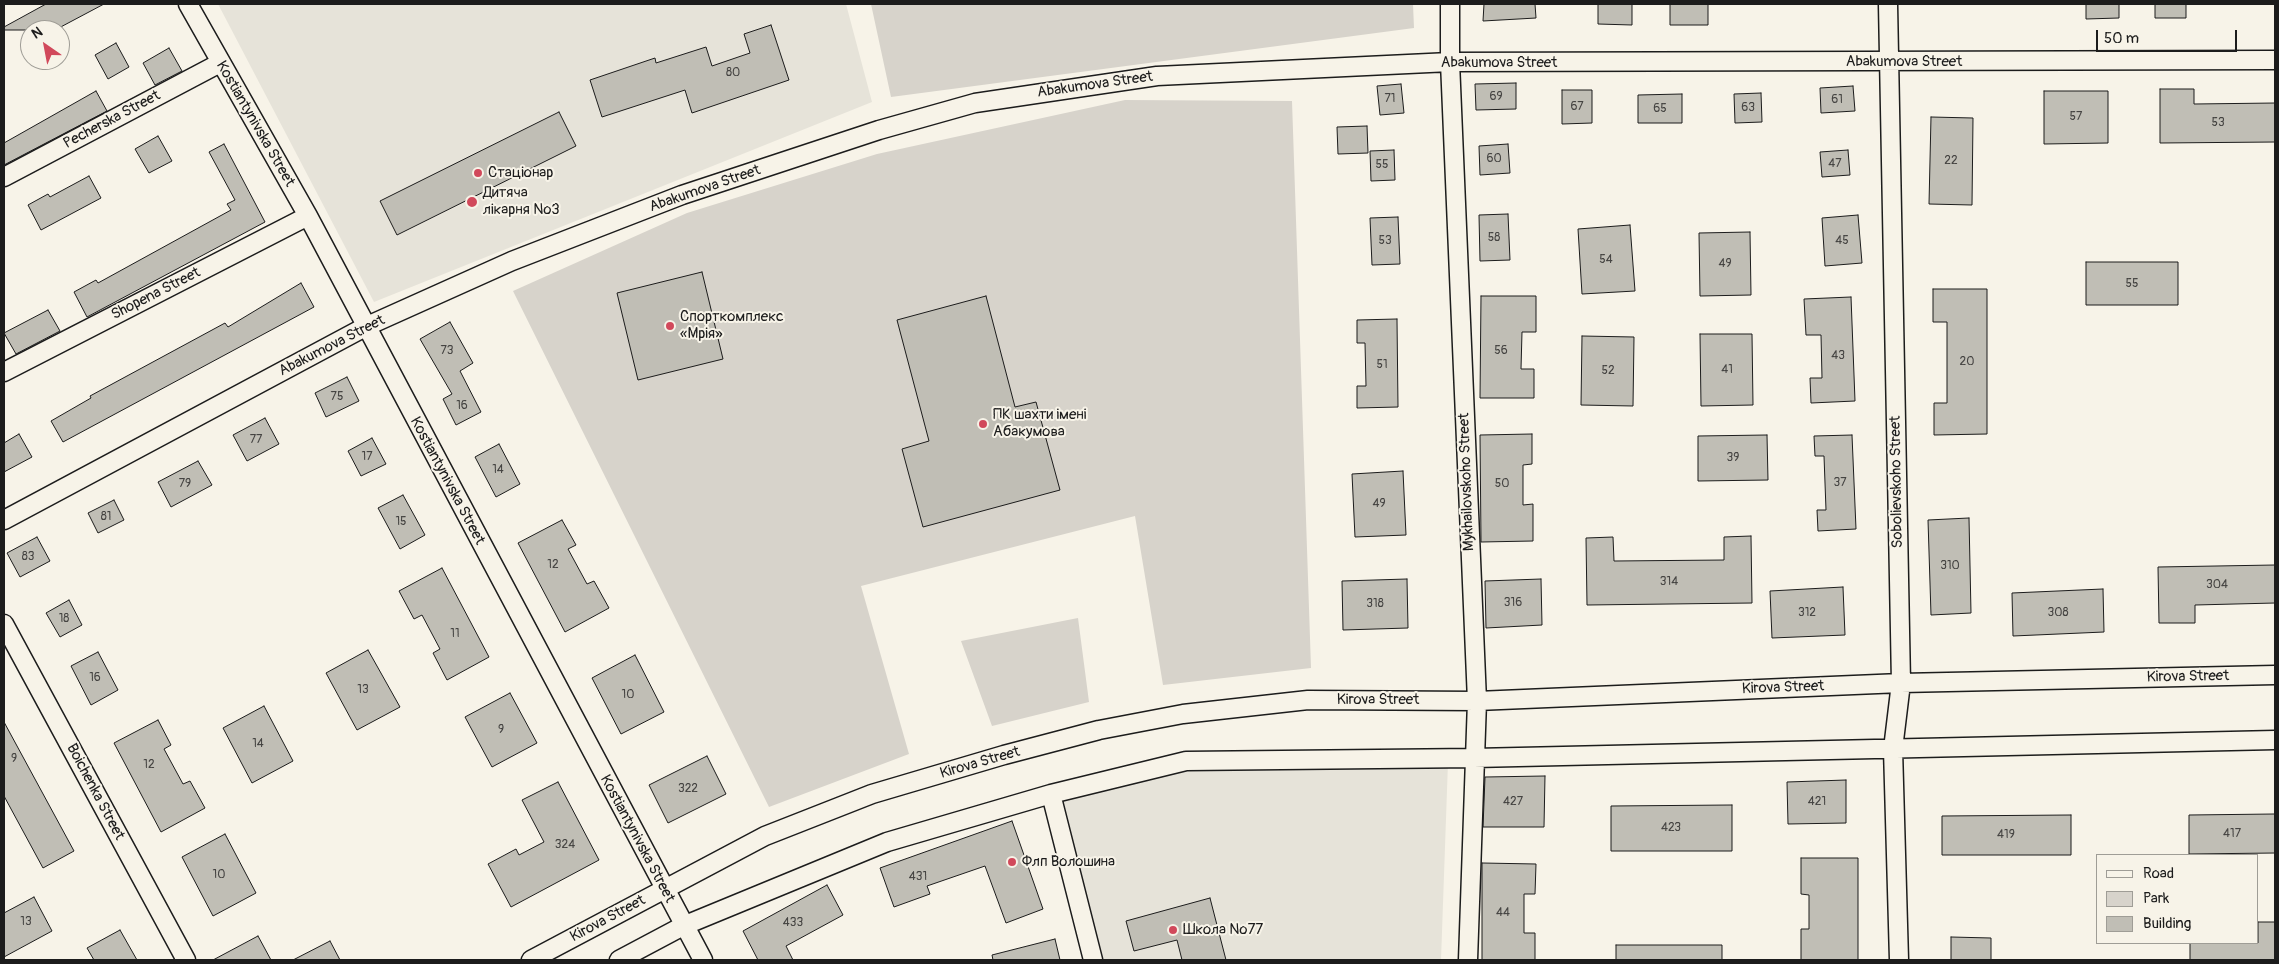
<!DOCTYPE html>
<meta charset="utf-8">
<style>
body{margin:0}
#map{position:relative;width:2279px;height:964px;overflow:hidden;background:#f7f3e8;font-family:Pangolin,sans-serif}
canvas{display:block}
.frame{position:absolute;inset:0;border:5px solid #1c1c1c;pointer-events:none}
.legend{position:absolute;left:2096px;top:854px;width:162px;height:90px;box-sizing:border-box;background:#f7f3e8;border:1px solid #9f9d96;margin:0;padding:6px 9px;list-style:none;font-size:15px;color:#1c1c1c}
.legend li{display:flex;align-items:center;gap:10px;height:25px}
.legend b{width:25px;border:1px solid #9f9d96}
.north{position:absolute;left:20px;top:20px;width:50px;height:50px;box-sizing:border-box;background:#f7f3e8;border:1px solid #9f9d96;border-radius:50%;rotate:327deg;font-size:14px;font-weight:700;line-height:20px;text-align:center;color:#1c1c1c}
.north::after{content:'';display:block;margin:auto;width:18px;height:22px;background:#d1495b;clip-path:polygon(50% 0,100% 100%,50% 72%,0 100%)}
.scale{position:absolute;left:2096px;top:30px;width:141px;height:22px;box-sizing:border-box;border:2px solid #1c1c1c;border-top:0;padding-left:6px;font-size:15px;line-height:18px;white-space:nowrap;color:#1c1c1c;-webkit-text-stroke:4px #f7f3e8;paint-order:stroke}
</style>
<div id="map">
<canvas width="2279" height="964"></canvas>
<div class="frame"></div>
<ul class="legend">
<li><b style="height:6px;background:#f7f3e8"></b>Road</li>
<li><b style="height:14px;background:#d7d3cb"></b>Park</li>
<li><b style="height:14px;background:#c0beb5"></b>Building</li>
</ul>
<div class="north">N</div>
<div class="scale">50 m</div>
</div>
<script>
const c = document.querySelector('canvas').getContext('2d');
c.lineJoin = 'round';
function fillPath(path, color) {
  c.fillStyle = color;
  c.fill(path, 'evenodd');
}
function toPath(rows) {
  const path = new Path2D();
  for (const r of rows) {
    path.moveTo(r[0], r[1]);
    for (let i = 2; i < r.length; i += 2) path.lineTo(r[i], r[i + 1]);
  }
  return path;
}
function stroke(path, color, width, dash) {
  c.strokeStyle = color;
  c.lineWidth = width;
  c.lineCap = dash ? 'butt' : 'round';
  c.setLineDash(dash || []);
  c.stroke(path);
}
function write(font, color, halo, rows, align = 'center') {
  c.font = font + ' Pangolin,sans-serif';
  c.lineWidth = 4;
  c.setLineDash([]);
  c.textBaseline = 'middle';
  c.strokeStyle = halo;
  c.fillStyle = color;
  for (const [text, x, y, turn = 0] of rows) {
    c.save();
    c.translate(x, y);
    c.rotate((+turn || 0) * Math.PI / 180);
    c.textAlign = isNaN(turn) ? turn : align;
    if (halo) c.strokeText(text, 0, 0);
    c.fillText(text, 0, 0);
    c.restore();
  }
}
fillPath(toPath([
 [218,4,846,4,872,102,374,302],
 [1448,762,1441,960,1103,960,1063,801,1187,771]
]), '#e6e3d9');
fillPath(toPath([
 [871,4,1413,4,1414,28,891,97],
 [1125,100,1292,101,1311,668,1163,685,1135,516,861,586,909,754,769,807,513,291,687,213,877,154],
 [1078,618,1089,702,992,726,961,641]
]), '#d7d3cb');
const building = toPath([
 [46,4,104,4,55,30,4,30,4,27,46,4],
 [1484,4,1535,4,1536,18,1483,21,1484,4],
 [1598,4,1632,4,1632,25,1598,24,1598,4],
 [1670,4,1708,4,1708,25,1670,25,1670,4],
 [2086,4,2119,4,2119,18,2086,19,2086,4],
 [2155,4,2186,4,2186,18,2155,18,2155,4],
 [771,25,789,80,692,113,685,90,602,117,590,80,655,58,656,63,706,47,712,66,750,53,744,34,771,25],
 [116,43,129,67,108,79,95,55,116,43],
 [169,48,182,71,155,85,143,63,169,48],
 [1516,83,1516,109,1476,110,1475,84,1516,83],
 [1401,84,1404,113,1380,115,1377,86,1401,84],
 [1853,86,1855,111,1821,113,1820,88,1853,86],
 [2160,89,2194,89,2194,104,2275,103,2275,142,2160,143,2160,89],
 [1562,90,1592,90,1592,123,1562,124,1562,90],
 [96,91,107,111,4,165,4,143,96,91],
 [2044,91,2108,91,2108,143,2044,144,2044,91],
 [1761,93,1762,122,1735,123,1734,94,1761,93],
 [1682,94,1682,123,1638,123,1638,95,1682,94],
 [559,112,576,146,397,235,380,201,559,112],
 [1931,117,1973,118,1972,205,1929,204,1931,117],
 [1367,126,1368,153,1338,154,1337,127,1367,126],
 [158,136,172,161,149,173,135,149,158,136],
 [224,144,265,222,87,317,74,292,96,280,98,283,231,210,227,204,235,200,209,152,224,144],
 [1508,144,1510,173,1480,175,1479,146,1508,144],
 [1394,150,1395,180,1371,181,1370,151,1394,150],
 [1848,150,1850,175,1822,177,1820,152,1848,150],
 [89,176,101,198,41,230,28,205,48,194,50,197,89,176],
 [1508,214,1510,260,1480,261,1479,215,1508,214],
 [1858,215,1862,263,1825,266,1822,218,1858,215],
 [1398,217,1400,264,1372,265,1370,218,1398,217],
 [1630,225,1635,291,1582,294,1578,229,1630,225],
 [1750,232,1751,295,1700,296,1699,233,1750,232],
 [2086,262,2178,262,2178,305,2086,305,2086,262],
 [702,272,723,359,638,380,617,293,702,272],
 [301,283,314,307,63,442,51,421,91,398,90,396,225,323,228,327,301,283],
 [1933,289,1987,289,1987,434,1934,435,1934,403,1947,403,1947,322,1933,322,1933,289],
 [986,296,1015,407,1036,402,1060,490,923,527,902,449,929,441,897,320,986,296],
 [1481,296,1536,296,1536,332,1522,332,1521,369,1534,369,1534,398,1480,398,1481,296],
 [1851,297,1855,401,1811,403,1810,378,1822,378,1821,335,1806,335,1804,299,1851,297],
 [48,310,60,331,16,354,4,333,48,310],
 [1397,319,1398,407,1357,408,1357,386,1366,386,1365,343,1357,343,1357,320,1397,319],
 [450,322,473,363,460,371,481,412,456,425,443,399,452,394,420,339,450,322],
 [1700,334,1752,334,1753,405,1701,406,1700,334],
 [1582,336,1634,337,1633,406,1581,405,1582,336],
 [347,377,359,401,326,417,315,393,347,377],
 [265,418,279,444,247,461,233,435,265,418],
 [19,434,32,457,4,472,4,443,19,434],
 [1532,434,1532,464,1523,465,1523,505,1533,504,1533,541,1481,542,1480,435,1532,434],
 [1767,435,1768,480,1698,481,1698,436,1767,435],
 [1852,435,1856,529,1818,531,1817,510,1826,510,1824,456,1815,456,1814,436,1852,435],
 [372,438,386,464,361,476,348,451,372,438],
 [499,444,520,484,496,497,475,457,499,444],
 [198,461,212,485,171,507,158,482,198,461],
 [1403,471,1406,535,1355,537,1352,474,1403,471],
 [403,495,425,535,400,549,378,508,403,495],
 [114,500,124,520,98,533,88,513,114,500],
 [1969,518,1971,613,1931,615,1928,520,1969,518],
 [562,520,576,545,568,549,587,584,594,581,609,608,565,632,518,543,562,520],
 [1751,536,1752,603,1587,605,1586,538,1613,537,1614,561,1724,560,1724,537,1751,536],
 [37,537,50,561,20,577,7,553,37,537],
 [2275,565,2275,603,2195,605,2195,623,2159,623,2158,567,2275,565],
 [442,568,489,657,447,680,433,653,440,649,422,615,414,619,399,591,442,568],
 [1407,579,1408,628,1343,630,1342,581,1407,579],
 [1541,579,1542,625,1486,628,1485,581,1541,579],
 [1843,587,1845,635,1772,638,1770,591,1843,587],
 [2103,589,2104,632,2013,636,2012,593,2103,589],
 [69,600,82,625,60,637,46,613,69,600],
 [368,650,400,707,357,730,326,673,368,650],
 [98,652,118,690,91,705,71,666,98,652],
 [635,655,664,712,621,734,592,678,635,655],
 [510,693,537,743,492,767,465,717,510,693],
 [264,706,293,761,252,783,223,728,264,706],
 [158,720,171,745,164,749,183,784,190,781,205,808,161,832,114,743,158,720],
 [4,722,74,851,43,868,4,796,4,722],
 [707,756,726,794,668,823,649,785,707,756],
 [1545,776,1544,827,1483,827,1485,777,1545,776],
 [1846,780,1846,823,1788,824,1787,782,1846,780],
 [558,782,599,860,511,907,488,864,516,849,519,855,544,842,522,800,558,782],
 [1732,805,1732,851,1611,851,1611,806,1732,805],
 [2275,814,2275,853,2189,854,2189,815,2275,814],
 [2071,815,2071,855,1942,855,1942,816,2071,815],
 [1012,821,1043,909,1006,923,985,866,927,886,930,894,894,907,880,868,1012,821],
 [225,834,256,893,213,916,182,857,225,834],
 [1801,858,1858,858,1858,960,1801,960,1801,929,1809,929,1809,895,1801,894,1801,858],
 [1482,863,1536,864,1535,894,1524,894,1524,933,1535,933,1535,960,1482,960,1482,863],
 [827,885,843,915,786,946,793,960,758,960,743,931,827,885],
 [34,897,52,931,4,957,4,913,34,897],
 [1210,898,1226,960,1182,960,1177,940,1134,951,1126,921,1210,898],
 [2258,922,2275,922,2275,960,2190,960,2190,943,2258,943,2258,922],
 [120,930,137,960,94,960,87,948,120,930],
 [258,936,271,960,213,960,258,936],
 [1951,937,1991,938,1991,960,1951,960,1951,937],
 [1055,939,1060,960,993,960,992,955,1055,939],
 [330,941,340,960,293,960,330,941],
 [1616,945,1722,945,1722,960,1616,960,1616,945]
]);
fillPath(building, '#c0beb5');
stroke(building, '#1c1c1c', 1);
const street = toPath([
 [188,4,308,216,703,960],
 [1450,4,1450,62,1477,701,1468,960],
 [1888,4,1901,683,1893,749,1899,960],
 [4,177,220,63],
 [4,372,308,216],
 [4,520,365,327,512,261,682,195,879,130,975,103,1157,76,1450,62,2275,60],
 [4,624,186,960],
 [1051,794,1093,960],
 [531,960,765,836,872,794,1004,755,1099,730,1183,714,1308,700,1477,701,1901,683,2275,675],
 [619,960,683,926,887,842,1051,794,1186,761,1474,758,2275,740]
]);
stroke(street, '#1c1c1c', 21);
stroke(street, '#f7f3e8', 18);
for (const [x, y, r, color] of [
 [478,173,5,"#d1495b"],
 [472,202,6,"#d1495b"],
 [670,326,5,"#d1495b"],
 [983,424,5,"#d1495b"],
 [1012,862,5,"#d1495b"],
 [1173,930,5,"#d1495b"]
]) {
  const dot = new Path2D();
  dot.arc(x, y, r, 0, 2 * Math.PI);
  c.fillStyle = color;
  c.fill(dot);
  stroke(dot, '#f7f3e8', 2);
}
write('12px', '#454442', null, [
 ["80",733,73],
 ["69",1496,97],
 ["71",1390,99],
 ["61",1837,100],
 ["67",1577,107],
 ["63",1748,108],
 ["65",1660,109],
 ["57",2076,117],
 ["53",2218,123],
 ["60",1494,159],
 ["22",1951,161],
 ["47",1835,164],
 ["55",1382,165],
 ["58",1494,238],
 ["53",1385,241],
 ["45",1842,241],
 ["54",1606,260],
 ["49",1725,264],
 ["55",2132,284],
 ["73",447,351],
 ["56",1501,351],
 ["43",1838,356],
 ["20",1967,362],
 ["51",1382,365],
 ["41",1727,370],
 ["52",1608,371],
 ["75",337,397],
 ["16",462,406],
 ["77",256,440],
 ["17",367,457],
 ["39",1733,458],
 ["14",498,470],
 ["37",1840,483],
 ["79",185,484],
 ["50",1502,484],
 ["49",1379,504],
 ["81",106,517],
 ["15",401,522],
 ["83",28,557],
 ["12",553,565],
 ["310",1950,566],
 ["314",1669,582],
 ["304",2217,585],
 ["316",1513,603],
 ["318",1375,604],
 ["312",1807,613],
 ["308",2058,613],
 ["18",64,619],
 ["11",455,634],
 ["16",95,678],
 ["13",363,690],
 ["10",628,695],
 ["9",501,730],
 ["14",258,744],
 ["9",14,759],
 ["12",149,765],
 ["322",688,789],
 ["427",1513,802],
 ["421",1817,802],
 ["423",1671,828],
 ["417",2232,834],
 ["419",2006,835],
 ["324",565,845],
 ["10",219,875],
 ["431",918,877],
 ["44",1503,913],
 ["13",26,922],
 ["433",793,923]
]);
write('15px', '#1c1c1c', '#f7f3e8', [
 ["Abakumova Street",1904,62],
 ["Abakumova Street",1499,63],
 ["Abakumova Street",1095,85,-8],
 ["Pecherska Street",112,120,-28],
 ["Kostiantynivska Street",255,124,60],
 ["Abakumova Street",705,189,-19],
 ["Shopena Street",156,294,-27],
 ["Abakumova Street",332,346,-27],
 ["Kostiantynivska Street",447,481,62],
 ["Mykhailovskoho Street",1467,482,-92],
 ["Sobolievskoho Street",1897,482,-91],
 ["Kirova Street",2188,677,-1],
 ["Kirova Street",1783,688,-2],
 ["Kirova Street",1378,700],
 ["Kirova Street",980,763,-16],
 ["Boichenka Street",95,792,62],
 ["Kostiantynivska Street",637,839,62],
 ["Kirova Street",608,919,-28]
]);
write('15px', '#1c1c1c', '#f7f3e8', [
 ["Стаціонар",488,173],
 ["Дитяча",483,193],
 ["лікарня №3",483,210],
 ["Спорткомплекс",680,317],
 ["«Мрія»",680,334],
 ["ПК шахти імені",993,415],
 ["Абакумова",993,432],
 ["Флп Волошина",1022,862],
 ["Школа №77",1183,930]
], 'left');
</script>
